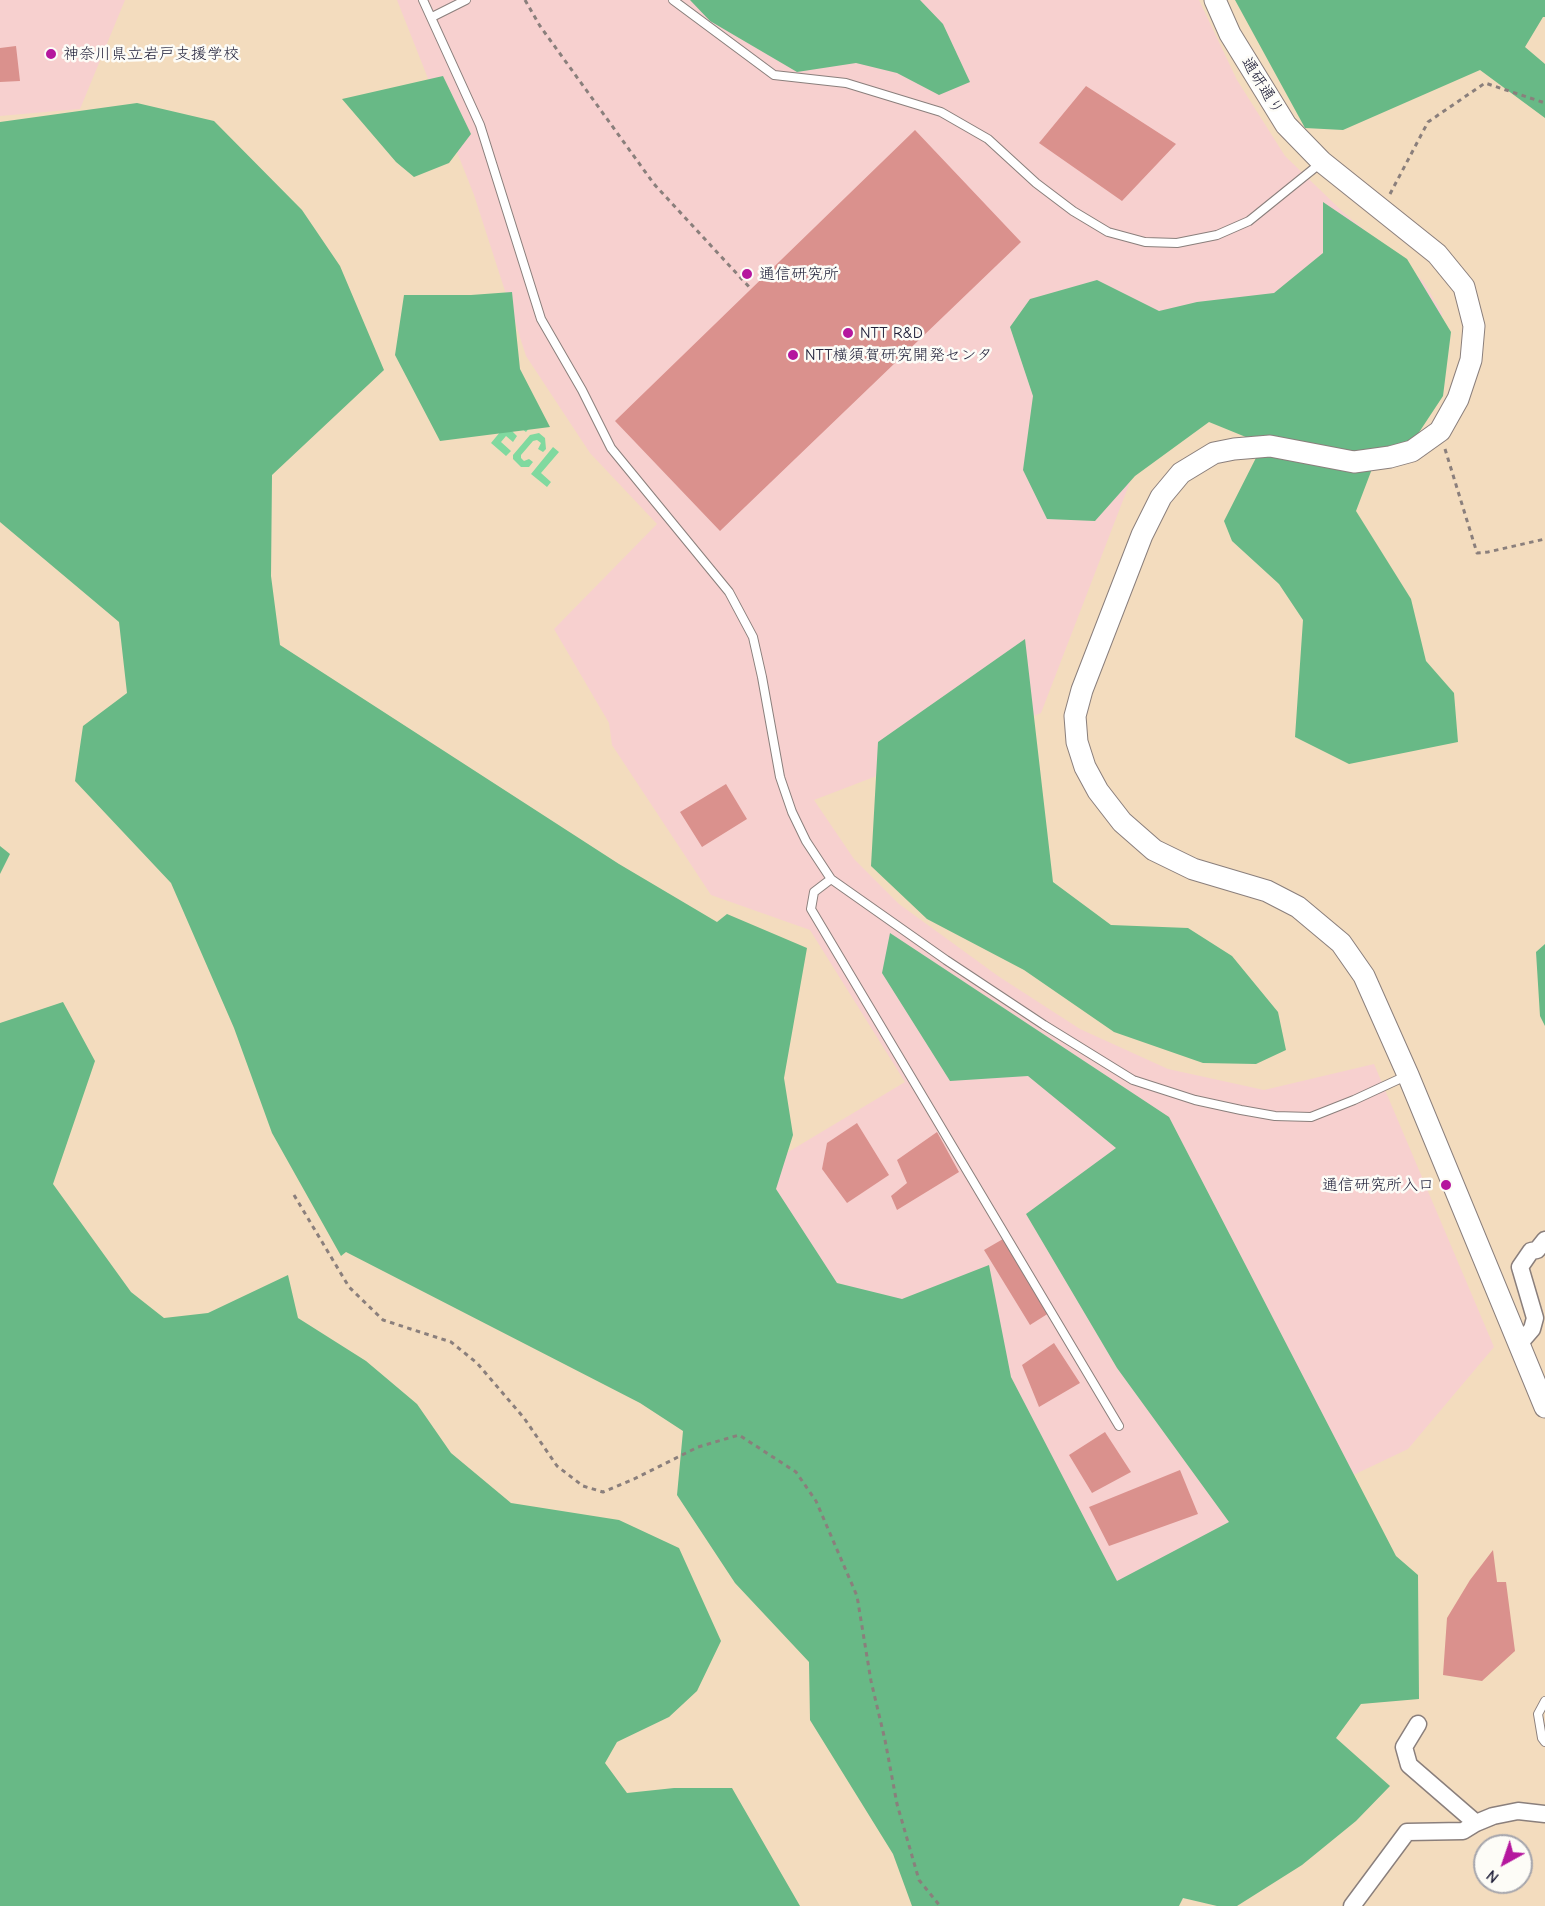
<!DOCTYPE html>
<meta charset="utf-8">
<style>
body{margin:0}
#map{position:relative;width:1545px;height:1906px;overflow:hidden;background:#f3dcbe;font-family:"Comic Neue",sans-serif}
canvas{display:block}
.north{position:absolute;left:1473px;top:1834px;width:60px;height:60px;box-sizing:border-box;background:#fdfcf7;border:2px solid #a5a5ac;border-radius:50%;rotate:220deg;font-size:16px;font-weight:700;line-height:24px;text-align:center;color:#22223b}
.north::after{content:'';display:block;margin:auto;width:21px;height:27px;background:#b5179e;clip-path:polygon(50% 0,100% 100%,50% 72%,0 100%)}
</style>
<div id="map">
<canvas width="1545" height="1906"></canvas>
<div class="north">N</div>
</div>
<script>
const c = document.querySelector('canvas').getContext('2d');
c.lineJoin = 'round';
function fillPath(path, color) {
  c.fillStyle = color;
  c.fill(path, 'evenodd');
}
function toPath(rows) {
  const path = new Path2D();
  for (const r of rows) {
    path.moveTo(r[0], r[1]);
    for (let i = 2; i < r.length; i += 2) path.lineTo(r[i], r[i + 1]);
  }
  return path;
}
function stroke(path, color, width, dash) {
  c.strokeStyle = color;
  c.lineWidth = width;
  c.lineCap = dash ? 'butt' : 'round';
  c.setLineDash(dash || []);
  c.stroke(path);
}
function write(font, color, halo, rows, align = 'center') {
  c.font = font + ' "Comic Neue","Klee One",sans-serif';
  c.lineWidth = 5;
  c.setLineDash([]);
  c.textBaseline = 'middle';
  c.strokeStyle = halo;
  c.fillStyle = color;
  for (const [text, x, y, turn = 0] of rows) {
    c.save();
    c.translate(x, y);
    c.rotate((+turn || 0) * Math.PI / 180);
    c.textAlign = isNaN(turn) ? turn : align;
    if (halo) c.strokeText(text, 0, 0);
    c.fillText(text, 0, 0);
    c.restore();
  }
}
fillPath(toPath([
 [0,0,125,0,80,109,0,116],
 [397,0,1199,0,1237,80,1285,156,1345,214,1387,248,1423,281,1442,313,1439,353,1229,415,1187,429,1137,464,1041,713,814,800,854,859,899,904,998,976,1080,1029,1168,1069,1264,1090,1374,1064,1494,1347,1408,1449,1093,1599,896,1323,794,1285,748,1176,905,1082,810,930,711,895,612,745,609,723,554,629,657,524,590,453,526,356,474,195]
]), '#f7d0cf');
fillPath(toPath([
 [515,414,530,427,526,432,517,425,512,431,517,436,513,442,506,436,501,442,511,451,506,456,491,443],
 [539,433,545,438,546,449,543,452,538,449,541,443,537,440,533,441,521,455,521,458,524,461,529,459,533,462,529,467,521,467,513,459,513,455,530,435],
 [553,447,559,452,541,473,551,482,547,487,531,474]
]), '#80d99f');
fillPath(toPath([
 [690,0,920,0,943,24,970,82,939,95,897,73,856,63,797,72,710,21],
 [1235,0,1545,0,1545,17,1543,17,1525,47,1545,64,1545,118,1480,70,1343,130,1305,128],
 [443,76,471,134,449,163,414,177,396,162,342,99],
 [137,103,214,121,302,210,340,266,384,370,272,475,271,576,280,645,619,864,717,922,727,914,807,948,784,1078,793,1135,776,1189,837,1283,902,1299,989,1265,1011,1377,1117,1581,1229,1522,1117,1368,1026,1214,1116,1148,1028,1076,950,1081,882,973,890,933,1169,1117,1396,1556,1418,1575,1419,1699,1361,1704,1336,1738,1390,1786,1356,1821,1302,1865,1237,1906,1217,1906,1183,1898,1179,1906,912,1906,893,1854,810,1720,809,1662,735,1583,677,1495,683,1431,640,1403,346,1252,341,1256,272,1133,234,1028,171,883,75,781,83,726,127,693,119,622,0,522,0,122],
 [1323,202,1407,259,1451,332,1443,396,1412,443,1375,461,1356,511,1411,599,1426,661,1454,693,1458,742,1349,764,1295,737,1303,620,1279,584,1232,541,1224,521,1263,444,1209,422,1135,476,1095,521,1047,519,1023,470,1033,396,1010,327,1030,299,1097,280,1159,311,1197,302,1274,293,1323,253],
 [512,292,520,369,550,427,440,441,395,355,404,295,471,295],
 [1025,639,1053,882,1111,925,1188,928,1232,956,1278,1012,1286,1050,1256,1064,1203,1063,1114,1032,1024,970,927,919,871,866,878,742],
 [0,846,10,854,0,874],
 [1545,944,1545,1026,1540,1016,1536,952],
 [63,1002,95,1061,53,1184,131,1292,164,1318,208,1313,288,1275,298,1318,366,1361,417,1404,451,1453,511,1503,619,1520,679,1548,721,1641,697,1691,669,1717,617,1742,605,1763,627,1793,674,1788,732,1788,800,1906,0,1906,0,1023]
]), '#68b986');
fillPath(toPath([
 [16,46,20,81,0,82,0,48],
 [1086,86,1176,144,1122,201,1039,143],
 [915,130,1021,242,720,531,615,421],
 [726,784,747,819,702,847,680,812],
 [857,1123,889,1175,847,1203,822,1169,827,1143],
 [937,1132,959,1172,897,1210,891,1196,907,1183,897,1160],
 [1003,1239,1049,1313,1030,1325,984,1250],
 [1054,1343,1080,1383,1039,1407,1022,1365],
 [1105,1432,1131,1472,1092,1493,1069,1455],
 [1180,1470,1198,1514,1109,1546,1089,1507],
 [1493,1550,1497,1582,1506,1582,1515,1651,1482,1681,1443,1675,1447,1618,1470,1580]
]), '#da918d');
const service = toPath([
 [423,0,480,125,541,319,582,390,611,448,729,592,753,637,762,677,780,777,792,812,806,841,831,879,946,960,1044,1025,1133,1080,1195,1100,1241,1110,1275,1116,1311,1117,1354,1100,1408,1075],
 [673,0,774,75,846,83,941,112,988,139,1036,183,1073,211,1108,232,1145,242,1177,243,1217,235,1249,221,1322,162],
 [432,17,466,0],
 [831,879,814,892,811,909,1119,1426],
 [1545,1701,1538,1714,1542,1738,1545,1742]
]);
const minor = toPath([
 [1519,1344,1532,1329,1535,1318,1520,1267,1531,1251,1537,1250,1545,1240],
 [1418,1724,1404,1747,1409,1765,1476,1823],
 [1352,1906,1407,1832,1463,1831,1476,1823,1493,1816,1518,1811,1545,1814]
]);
const tertiary = toPath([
 [1215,0,1230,34,1286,125,1322,162,1437,254,1464,287,1474,326,1471,360,1458,399,1440,431,1412,451,1390,457,1354,462,1270,446,1234,449,1214,453,1181,473,1161,497,1142,535,1082,690,1075,716,1077,742,1085,767,1098,791,1122,822,1154,850,1193,869,1267,891,1298,907,1341,943,1364,976,1408,1075,1545,1407]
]);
stroke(service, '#8a7f7c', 10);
stroke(minor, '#8a7f7c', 19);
stroke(tertiary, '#8a7f7c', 23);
stroke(toPath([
 [525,0,540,26,654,184,751,289],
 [1390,194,1428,122,1485,83,1545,103],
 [1445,449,1477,553,1488,552,1545,539],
 [294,1195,349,1287,383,1320,451,1342,477,1363,524,1418,557,1466,583,1486,603,1492,634,1479,698,1447,739,1435,796,1472,816,1501,857,1596,871,1681,885,1740,897,1804,919,1880,940,1906]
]), '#8a7f7c', 3, [4.5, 4.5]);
stroke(service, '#fff', 8);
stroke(minor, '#fff', 16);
stroke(tertiary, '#fff', 21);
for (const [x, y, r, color] of [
 [51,54,6,"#b5179e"],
 [747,274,6,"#b5179e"],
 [848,333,6,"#b5179e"],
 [793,355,6,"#b5179e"],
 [1446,1185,6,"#b5179e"]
]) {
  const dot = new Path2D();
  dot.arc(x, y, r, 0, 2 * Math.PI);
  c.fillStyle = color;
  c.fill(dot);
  stroke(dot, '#fdfcf7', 2);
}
write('16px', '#22223b', '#fdfcf7', [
 ["神奈川県立岩戸支援学校",63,54],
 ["通信研究所",759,274],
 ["NTT R&D",860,333],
 ["NTT横須賀研究開発センタ",805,355],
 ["通信研究所入口",1434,1185,"right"]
], 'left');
write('16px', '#22223b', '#fdfcf7', [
 ["通研通り",1262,86,58]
]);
</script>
